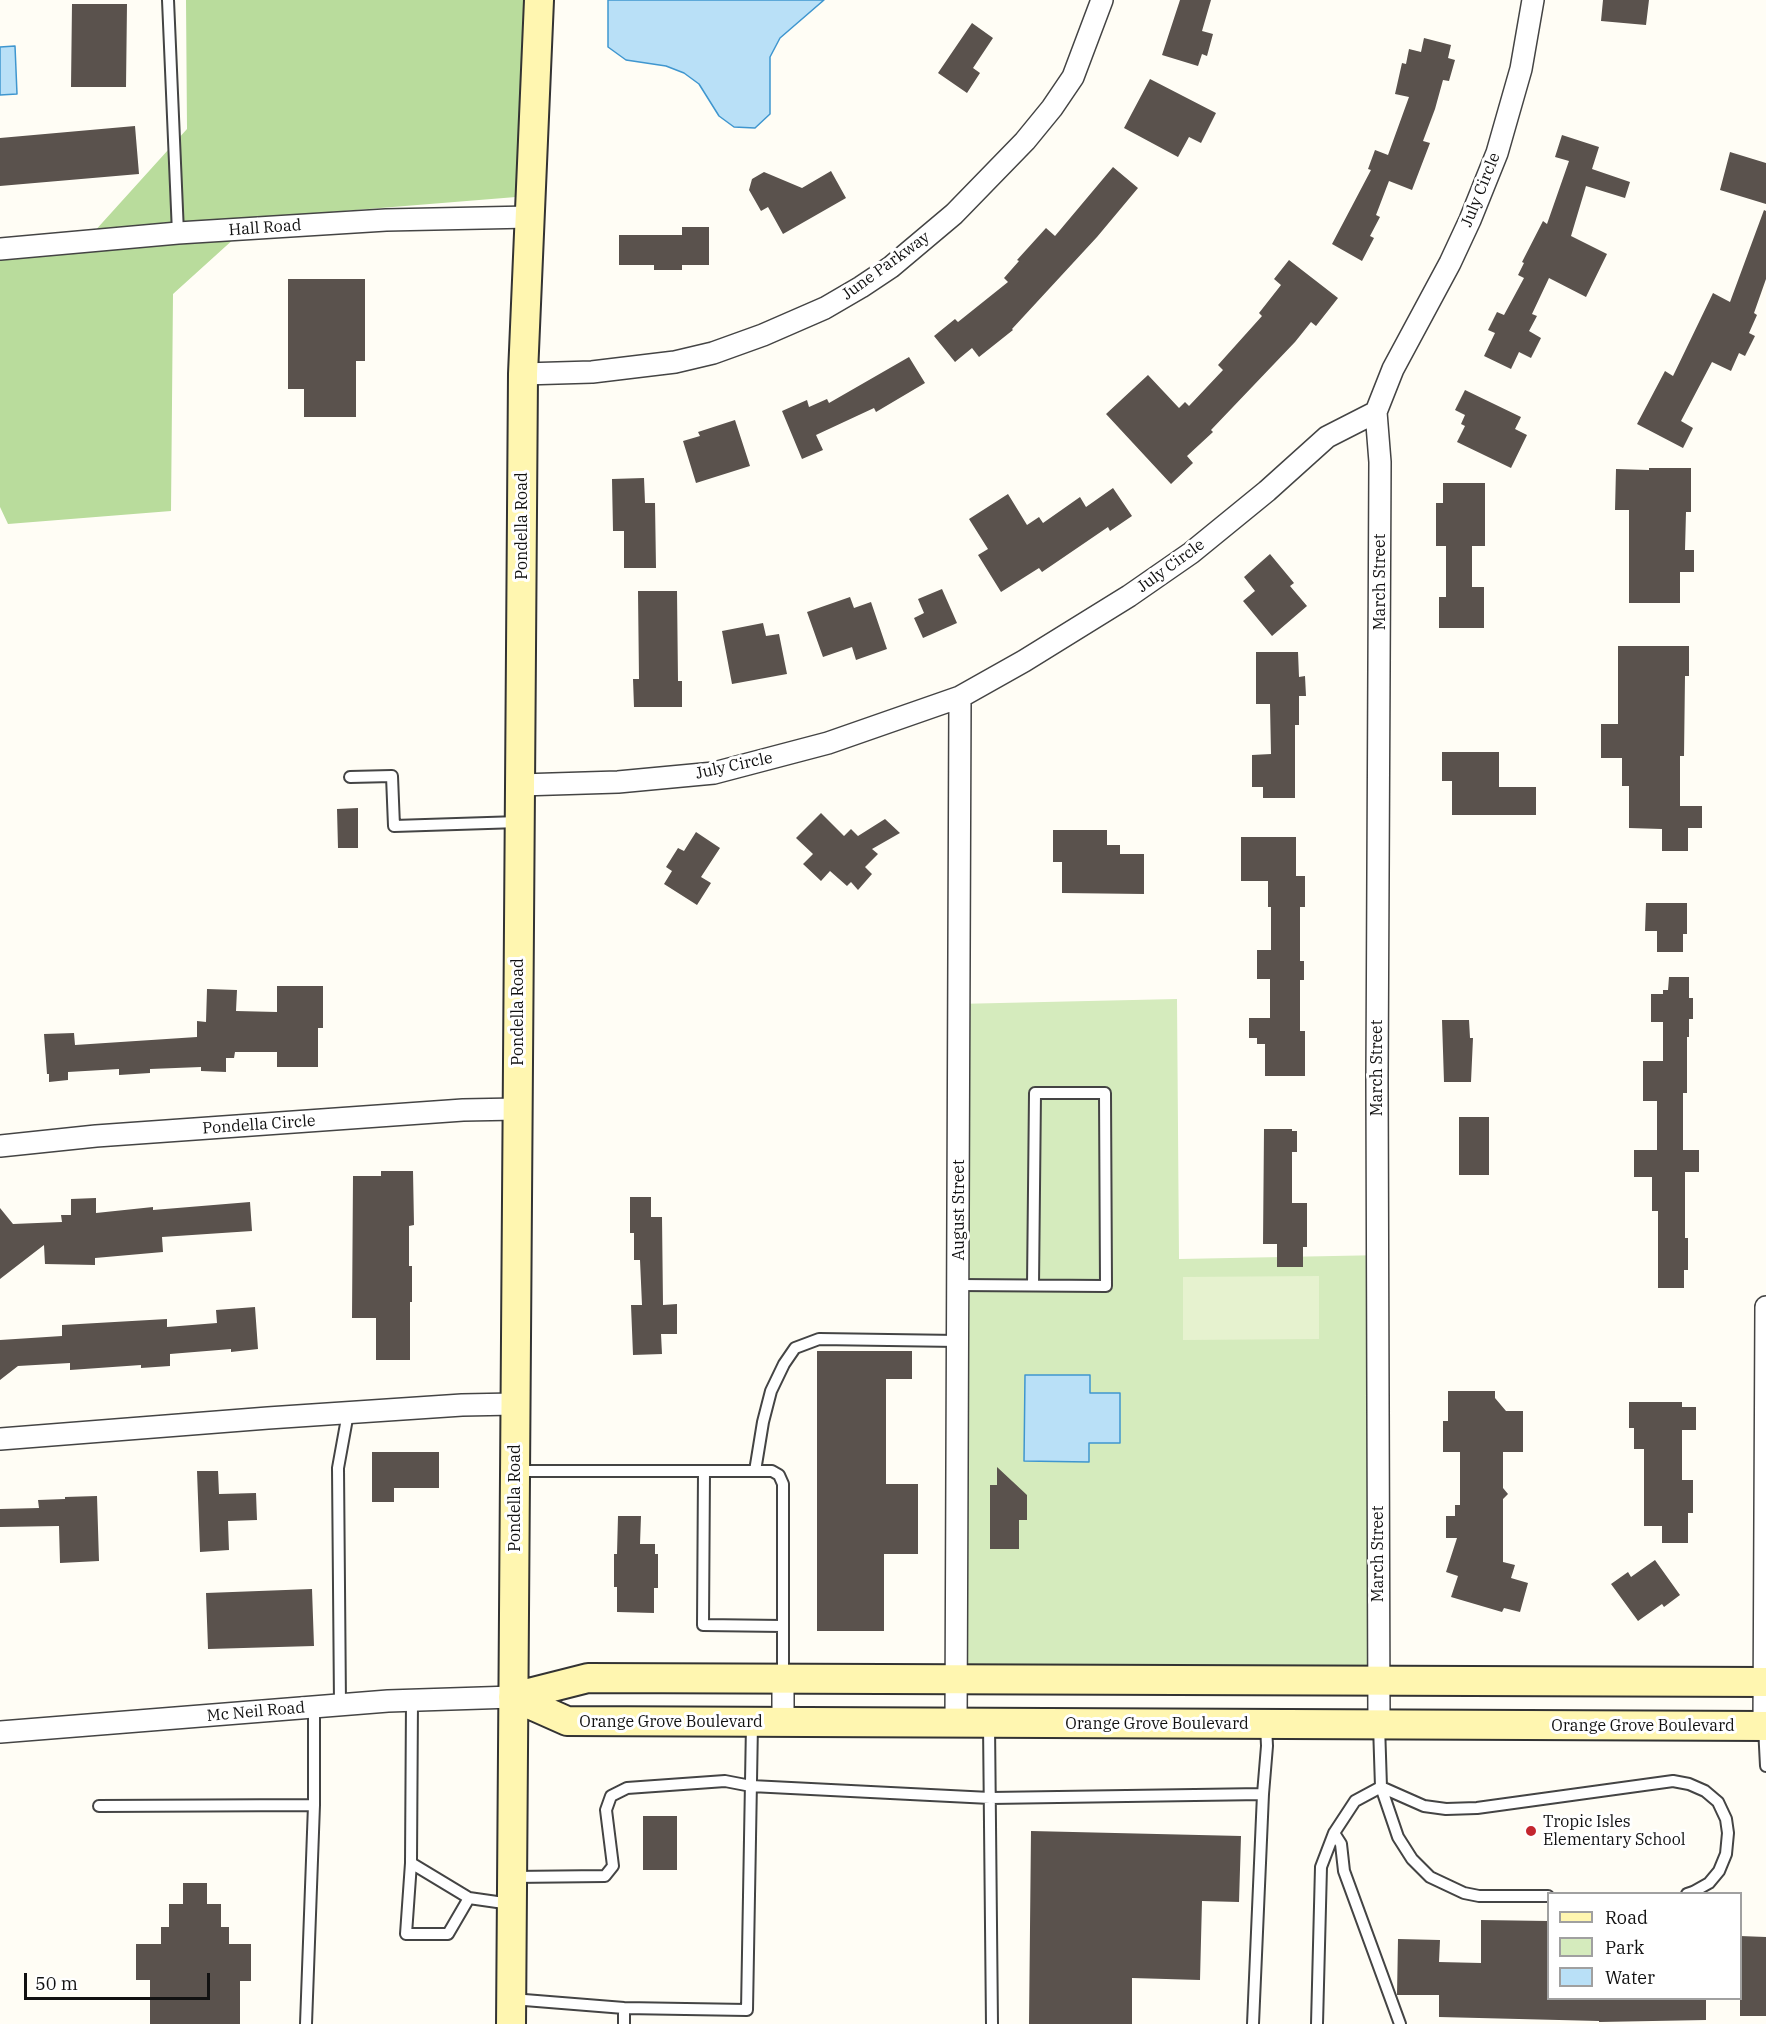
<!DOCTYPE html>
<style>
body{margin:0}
#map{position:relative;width:1766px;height:2024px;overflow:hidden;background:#fffdf5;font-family:"IBM Plex Serif",serif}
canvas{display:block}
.legend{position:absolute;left:1547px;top:1892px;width:195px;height:108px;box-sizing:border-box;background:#fff;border:2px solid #a0a0a0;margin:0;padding:8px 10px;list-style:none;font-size:18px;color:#111}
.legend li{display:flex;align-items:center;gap:12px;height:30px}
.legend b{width:30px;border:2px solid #a0a0a0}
.scale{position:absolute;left:24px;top:1973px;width:186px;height:27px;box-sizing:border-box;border:3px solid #111;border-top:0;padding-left:8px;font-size:18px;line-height:21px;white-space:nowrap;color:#111;-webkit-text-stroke:4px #fff;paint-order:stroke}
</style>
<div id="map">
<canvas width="1766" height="2024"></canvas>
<ul class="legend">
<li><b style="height:8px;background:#fff6b0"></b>Road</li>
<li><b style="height:16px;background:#d5ebbd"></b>Park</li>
<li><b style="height:16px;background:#b9e0f7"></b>Water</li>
</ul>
<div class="scale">50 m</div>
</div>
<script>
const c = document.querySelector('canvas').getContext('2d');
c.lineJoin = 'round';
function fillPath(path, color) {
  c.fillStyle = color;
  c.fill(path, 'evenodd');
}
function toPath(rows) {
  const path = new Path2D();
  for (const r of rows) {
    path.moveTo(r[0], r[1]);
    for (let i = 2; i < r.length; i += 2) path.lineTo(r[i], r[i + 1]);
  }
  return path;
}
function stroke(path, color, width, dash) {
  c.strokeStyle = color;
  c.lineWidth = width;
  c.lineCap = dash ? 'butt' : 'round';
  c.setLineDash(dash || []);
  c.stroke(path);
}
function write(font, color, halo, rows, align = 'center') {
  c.font = font + ' "IBM Plex Serif",serif';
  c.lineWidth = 6;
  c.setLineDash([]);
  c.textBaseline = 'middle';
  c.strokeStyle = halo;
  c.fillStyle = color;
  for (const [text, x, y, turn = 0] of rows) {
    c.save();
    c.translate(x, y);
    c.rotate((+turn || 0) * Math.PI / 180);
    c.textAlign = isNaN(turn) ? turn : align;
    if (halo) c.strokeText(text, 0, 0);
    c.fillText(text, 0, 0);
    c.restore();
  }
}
fillPath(toPath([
 [1177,999,1179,1259,1385,1255,1388,1668,964,1666,956,1004]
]), '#d5ebbd');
fillPath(toPath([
 [186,0,525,0,516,197,257,218,173,294,171,511,8,524,0,507,0,243,93,233,187,129]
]), '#b9dc9c');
fillPath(toPath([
 [1319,1276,1319,1339,1183,1340,1183,1277]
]), '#e6f2cf');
const water = toPath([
 [608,0,824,0,780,38,770,57,770,114,755,128,734,127,719,116,699,84,684,73,666,66,626,60,608,47,608,0],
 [15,46,17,94,0,95,0,47,15,46],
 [1025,1375,1090,1375,1090,1393,1120,1393,1120,1443,1089,1443,1089,1462,1024,1461,1025,1375]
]);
fillPath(water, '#b9e0f7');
stroke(water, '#3f96cf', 1.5);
fillPath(toPath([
 [1180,0,1211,0,1202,31,1213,34,1207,56,1202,54,1198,66,1162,55],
 [1603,0,1649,0,1646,25,1601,21],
 [72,4,127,4,126,87,71,87],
 [972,23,993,38,973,68,980,73,967,93,938,73],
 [1424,38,1451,45,1448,58,1455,60,1449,81,1443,80,1435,109,1423,141,1430,143,1412,190,1389,181,1376,215,1380,217,1370,236,1374,238,1362,261,1332,244,1371,170,1368,169,1375,150,1388,155,1409,97,1395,94,1402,63,1406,64,1409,49,1421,52],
 [1150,79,1216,113,1201,143,1189,137,1178,157,1124,128],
 [135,126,139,174,0,186,0,138],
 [1562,135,1599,147,1592,169,1630,182,1625,198,1586,186,1571,236,1607,254,1586,297,1549,278,1532,314,1537,316,1529,331,1541,338,1531,358,1519,352,1511,369,1484,356,1495,333,1488,330,1497,312,1504,315,1524,278,1518,275,1524,263,1522,262,1543,221,1547,224,1569,161,1555,157],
 [1730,152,1766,163,1766,204,1720,190],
 [1113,167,1138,188,1097,237,1012,329,1013,330,979,357,972,348,955,362,934,336,955,319,958,322,1008,282,1004,278,1019,261,1017,260,1046,228,1055,236],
 [831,171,846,198,783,234,768,207,761,211,749,190,752,179,764,172,802,188],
 [1764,210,1766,211,1766,279,1754,313,1757,315,1749,333,1755,336,1745,356,1739,353,1731,371,1712,362,1681,421,1693,428,1683,448,1637,424,1665,371,1673,376,1713,293,1730,302],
 [682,227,709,227,709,265,682,265,682,270,654,270,654,265,619,265,619,235,682,235],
 [1289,260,1338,298,1316,326,1311,322,1295,342,1211,430,1213,432,1187,456,1193,463,1171,484,1106,414,1148,375,1179,408,1185,402,1189,406,1223,370,1218,365,1262,316,1259,313,1281,285,1274,279],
 [288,279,365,279,365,361,356,361,356,417,304,417,304,389,288,389],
 [909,357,925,383,876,412,874,408,816,435,823,450,802,459,782,411,807,400,809,407,827,399,829,403],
 [1465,390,1521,417,1515,429,1527,435,1511,468,1457,442,1465,426,1461,424,1465,415,1455,410],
 [735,420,750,466,696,483,683,441,700,436,698,432],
 [1649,468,1691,468,1691,512,1686,512,1685,550,1694,550,1694,572,1680,572,1680,603,1629,603,1629,510,1615,510,1616,469,1649,470],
 [644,478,645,503,655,503,656,568,624,568,624,531,613,531,612,479],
 [1443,483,1485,483,1485,546,1472,546,1472,587,1484,587,1484,628,1439,628,1439,597,1446,597,1446,546,1436,546,1436,503,1443,503],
 [1113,488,1132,516,1110,531,1108,527,1042,572,1039,568,1001,592,978,555,988,549,969,519,1008,494,1027,525,1039,517,1043,523,1080,497,1086,507],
 [1270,554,1294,583,1290,586,1307,606,1272,636,1243,601,1255,591,1244,577],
 [942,589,957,623,923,638,914,618,924,613,918,599],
 [638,591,677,591,678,681,682,681,682,707,634,707,633,679,639,679],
 [850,597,854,608,871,602,887,649,856,660,852,647,823,657,807,612],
 [763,623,766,636,779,634,787,674,732,684,722,631],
 [1618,646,1689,646,1689,676,1685,676,1684,756,1680,756,1680,806,1702,806,1702,828,1688,828,1688,851,1662,851,1662,829,1629,828,1629,786,1622,786,1622,758,1601,758,1601,724,1618,724],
 [1256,652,1298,652,1299,677,1305,676,1306,696,1299,696,1299,725,1295,725,1295,798,1263,798,1263,787,1252,787,1252,755,1271,754,1270,704,1256,704],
 [1442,752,1499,752,1499,787,1536,787,1536,815,1452,815,1452,781,1442,781],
 [358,808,358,848,338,848,337,809],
 [821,813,844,836,851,829,858,836,885,819,900,833,872,849,878,854,865,867,872,874,858,890,851,882,847,886,830,871,821,881,803,864,813,854,796,838],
 [1053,830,1107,830,1107,845,1120,845,1120,854,1144,854,1144,894,1062,893,1062,862,1053,862],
 [696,832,720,848,701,877,711,883,697,905,664,884,672,871,666,867,678,848,684,851],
 [1241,837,1296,837,1296,876,1305,876,1305,907,1300,907,1300,961,1304,961,1304,980,1300,980,1300,1031,1305,1031,1305,1076,1265,1076,1265,1044,1257,1044,1257,1038,1249,1038,1249,1018,1270,1018,1270,979,1257,979,1257,950,1271,950,1271,907,1268,907,1268,881,1241,881],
 [1646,903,1687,903,1687,934,1683,934,1683,952,1657,952,1657,931,1645,931],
 [1669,977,1689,977,1689,998,1693,998,1693,1019,1689,1019,1689,1037,1687,1037,1687,1093,1683,1093,1683,1150,1699,1150,1699,1172,1685,1172,1685,1238,1688,1238,1688,1270,1684,1270,1684,1288,1658,1288,1658,1211,1652,1211,1652,1177,1634,1177,1634,1150,1657,1150,1657,1101,1643,1101,1643,1061,1663,1061,1663,1022,1651,1022,1651,994,1663,994,1663,990,1668,990],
 [277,986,323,986,323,1028,318,1028,318,1067,277,1067,277,1052,235,1052,234,1058,226,1058,226,1072,201,1071,201,1067,150,1069,150,1073,119,1075,119,1069,68,1072,68,1080,49,1082,49,1074,47,1074,44,1034,74,1033,75,1045,197,1037,197,1021,206,1022,207,989,237,990,236,1011,277,1012],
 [1442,1020,1469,1020,1470,1038,1473,1038,1471,1082,1444,1082],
 [1459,1117,1489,1117,1489,1175,1459,1175],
 [1264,1129,1292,1129,1292,1131,1297,1131,1297,1152,1292,1152,1292,1203,1307,1203,1307,1247,1303,1247,1303,1267,1277,1267,1277,1244,1263,1244],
 [381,1171,413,1171,414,1225,409,1226,409,1266,412,1266,412,1302,410,1302,410,1360,376,1360,376,1318,352,1318,353,1176,381,1176],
 [630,1197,651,1197,651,1217,662,1217,663,1305,677,1304,677,1334,661,1334,662,1354,633,1355,631,1305,642,1305,640,1260,634,1260,634,1233,630,1233],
 [96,1198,96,1213,153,1207,153,1210,250,1202,252,1231,162,1237,163,1252,95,1258,95,1265,45,1264,44,1245,0,1279,0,1208,13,1224,62,1222,61,1215,71,1215,71,1199],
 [255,1307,258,1349,231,1352,231,1349,170,1354,170,1366,141,1368,141,1365,70,1370,70,1363,18,1366,0,1380,0,1340,62,1336,62,1325,167,1319,167,1327,217,1323,216,1310],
 [817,1351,912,1351,912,1379,886,1379,886,1484,918,1484,918,1554,884,1554,884,1631,817,1631],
 [1448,1391,1495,1391,1495,1398,1506,1411,1523,1411,1523,1452,1503,1452,1503,1488,1508,1494,1503,1499,1503,1562,1515,1565,1511,1578,1528,1583,1520,1612,1504,1608,1502,1612,1451,1597,1458,1576,1446,1572,1457,1538,1446,1538,1446,1516,1455,1516,1455,1505,1460,1505,1460,1452,1443,1452,1443,1421,1448,1421],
 [1629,1402,1682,1402,1682,1407,1696,1407,1696,1430,1682,1430,1682,1480,1693,1480,1693,1513,1688,1513,1688,1543,1662,1543,1662,1526,1644,1526,1644,1449,1634,1449,1634,1428,1629,1428],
 [372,1452,439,1452,439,1488,394,1488,394,1502,372,1502],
 [997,1467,1027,1495,1027,1520,1019,1520,1019,1549,990,1549,990,1485,997,1485],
 [197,1471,218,1471,219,1494,256,1493,257,1520,228,1521,229,1550,200,1552],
 [97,1496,99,1561,60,1563,59,1526,0,1527,0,1509,39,1508,38,1500,65,1499,65,1497],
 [618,1516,641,1516,640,1544,655,1544,655,1554,658,1554,658,1588,654,1588,654,1613,617,1612,617,1587,614,1587,614,1554,617,1554],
 [1655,1560,1680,1595,1664,1607,1662,1604,1638,1621,1611,1584,1628,1572,1631,1577],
 [312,1589,314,1646,208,1649,206,1593],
 [643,1816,677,1816,677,1870,643,1870],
 [1031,1831,1241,1836,1239,1902,1202,1901,1200,1980,1132,1978,1132,2024,1029,2024],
 [183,1883,207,1883,207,1904,221,1904,221,1927,229,1927,229,1944,251,1944,251,1981,240,1981,240,2024,150,2024,150,1980,136,1980,136,1944,161,1944,161,1927,169,1927,169,1904,183,1904],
 [1481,1920,1548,1921,1548,1998,1706,1998,1706,2020,1599,2022,1599,2021,1439,2017,1439,1995,1397,1995,1398,1939,1440,1940,1439,1962,1481,1963],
 [1740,1936,1766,1937,1766,2016,1740,2016]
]), '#5a524d');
const lane = toPath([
 [168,0,178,233],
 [350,777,392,776,394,826,519,822],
 [958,1285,1106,1286,1105,1093,1035,1093,1033,1285],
 [517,1471,772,1471,779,1475,783,1484,783,1678],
 [704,1471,703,1625,783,1626],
 [755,1471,763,1422,771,1391,784,1364,795,1348,819,1339,958,1341],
 [412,1700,411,1863,469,1898,511,1904],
 [340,1705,338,1468,348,1413],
 [989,1724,992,2024],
 [1379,1725,1381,1787,1398,1837,1412,1859,1430,1877,1464,1893,1479,1896,1548,1896],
 [1764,1727,1766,1766],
 [1381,1787,1424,1806,1446,1809,1477,1808,1673,1781,1689,1784,1705,1791,1718,1802,1726,1819,1728,1833,1726,1854,1719,1871,1709,1883,1693,1892,1687,1894],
 [1263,1794,1267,1746,1266,1725],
 [99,1806,314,1805,314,1707],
 [1334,1833,1341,1844,1344,1871,1400,2024],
 [411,1863,406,1934,448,1934,469,1898],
 [512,1877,605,1876,613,1866,606,1810,611,1796,627,1788,725,1781,751,1786,990,1798,1263,1794,1253,2024],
 [512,1999,624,2008,747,2010,752,1724],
 [306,2024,314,1805],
 [624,2024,624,2008],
 [1317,2024,1321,1867,1334,1833,1355,1801,1381,1787]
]);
const street = toPath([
 [0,249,178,233,386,220,530,217],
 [523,374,592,372,675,362,713,353,763,335,825,308,861,287,891,267,954,214,1025,141,1052,108,1073,77,1102,0],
 [1376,412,1380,462,1377,1079,1379,1725],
 [520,785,618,782,714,773,828,743,960,697,1024,661,1129,596,1191,553,1267,491,1327,437,1376,412,1393,369,1450,263,1470,220,1497,153,1521,69,1533,0],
 [0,1146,96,1136,463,1110,518,1109],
 [0,1439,268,1418,462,1405,515,1404],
 [783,1679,783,1722],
 [956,1723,960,697],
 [1764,1726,1766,1307],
 [0,1732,388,1701,513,1697]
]);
const secondary = toPath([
 [513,1697,567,1721,1766,1726],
 [513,1697,588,1678,1766,1682],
 [511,2024,523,374,539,0]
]);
stroke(lane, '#444', 14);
stroke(street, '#444', 24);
stroke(secondary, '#333', 32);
stroke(lane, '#fff', 10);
stroke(street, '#fff', 21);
stroke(secondary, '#fff6b0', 28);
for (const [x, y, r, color] of [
 [1531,1831,6,"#c4262e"]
]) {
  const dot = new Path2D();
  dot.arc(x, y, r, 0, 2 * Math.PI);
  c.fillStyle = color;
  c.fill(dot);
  stroke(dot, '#fff', 2);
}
write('16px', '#111', '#fff', [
 ["July Circle",1481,190,-68],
 ["Hall Road",265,228,-4],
 ["June Parkway",886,266,-36],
 ["Pondella Road",522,526,-90],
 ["July Circle",1171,566,-36],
 ["March Street",1380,582,-90],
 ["July Circle",734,766,-12],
 ["Pondella Road",518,1012,-90],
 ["March Street",1377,1068,-90],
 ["Pondella Circle",259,1125,-4],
 ["August Street",959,1210,-90],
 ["Pondella Road",515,1498,-90],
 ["March Street",1378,1554,-90],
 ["Mc Neil Road",256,1712,-5],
 ["Orange Grove Boulevard",671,1722],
 ["Orange Grove Boulevard",1157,1724],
 ["Orange Grove Boulevard",1643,1726]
]);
write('16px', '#111', '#fff', [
 ["Tropic Isles",1543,1822],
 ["Elementary School",1543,1840]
], 'left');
</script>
